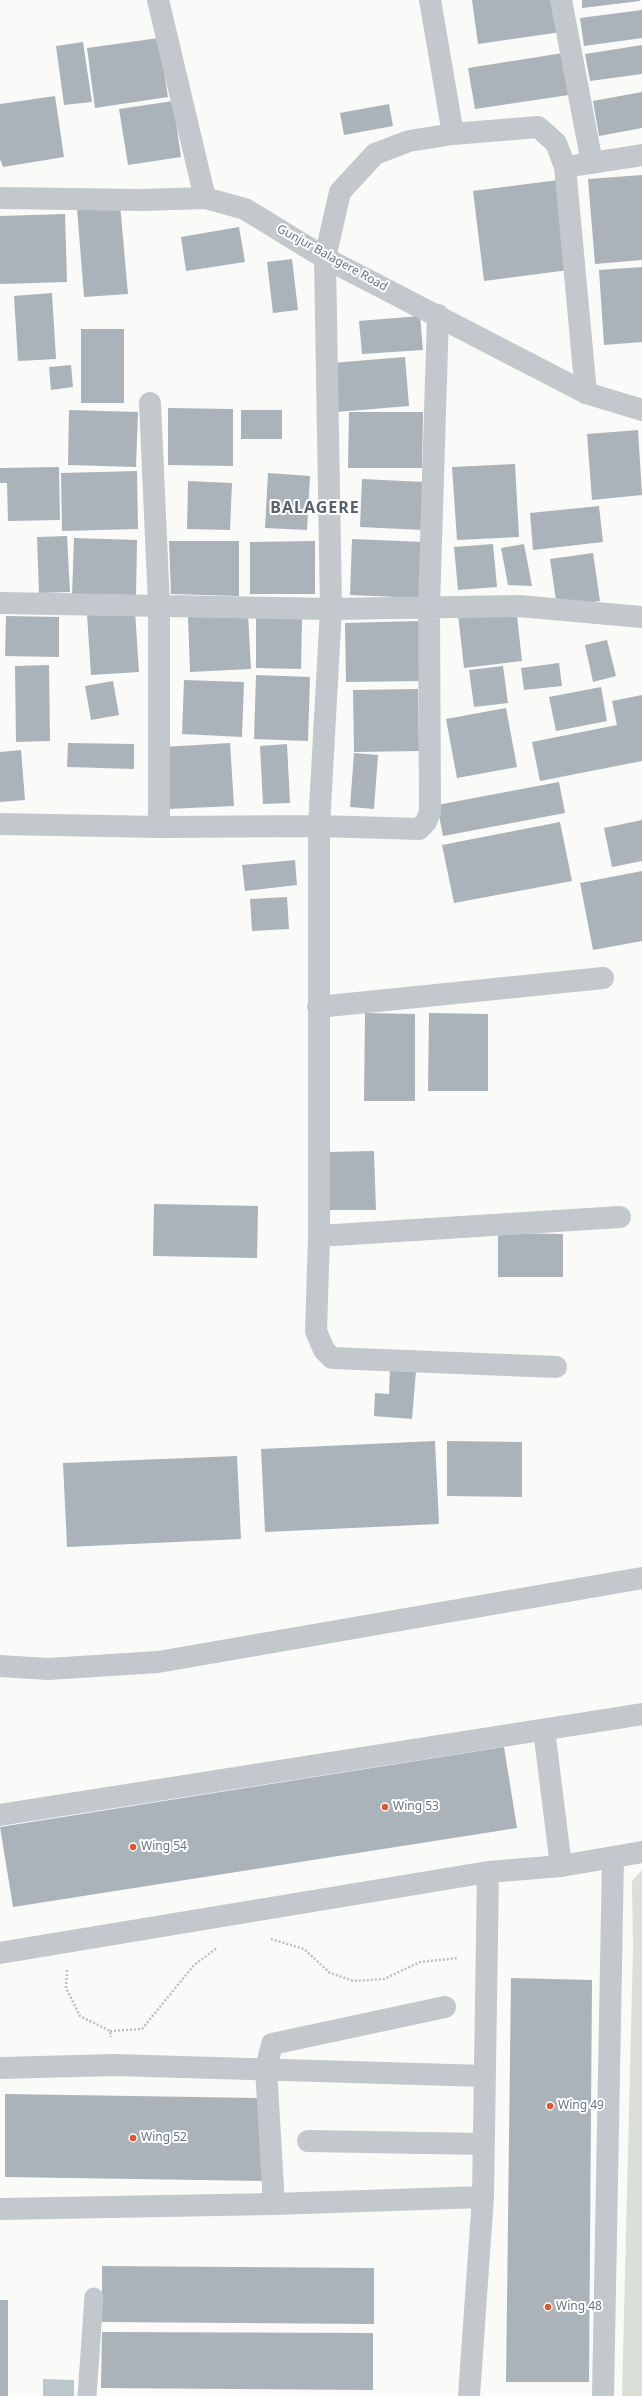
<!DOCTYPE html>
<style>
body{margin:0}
canvas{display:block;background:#fafaf8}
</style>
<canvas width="642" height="2396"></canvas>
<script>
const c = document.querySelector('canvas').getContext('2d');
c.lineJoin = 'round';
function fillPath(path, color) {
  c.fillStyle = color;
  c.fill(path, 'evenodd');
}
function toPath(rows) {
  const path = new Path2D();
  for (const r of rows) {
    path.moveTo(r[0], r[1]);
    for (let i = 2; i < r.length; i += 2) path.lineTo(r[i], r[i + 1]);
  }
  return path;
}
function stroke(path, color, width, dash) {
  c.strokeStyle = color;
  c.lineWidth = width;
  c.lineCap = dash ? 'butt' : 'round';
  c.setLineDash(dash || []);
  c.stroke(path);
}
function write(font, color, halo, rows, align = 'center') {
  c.font = font + ' "Noto Sans",sans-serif';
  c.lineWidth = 4;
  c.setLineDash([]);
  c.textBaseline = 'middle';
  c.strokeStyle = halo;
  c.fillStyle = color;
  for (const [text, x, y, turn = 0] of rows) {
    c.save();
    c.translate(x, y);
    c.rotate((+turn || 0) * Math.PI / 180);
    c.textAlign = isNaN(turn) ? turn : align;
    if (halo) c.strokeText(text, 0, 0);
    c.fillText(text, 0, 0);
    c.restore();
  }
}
fillPath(toPath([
 [642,1870,642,2396,622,2396,633,1948,632,1881]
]), '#dadfd7');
fillPath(toPath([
 [43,2379,74,2380,74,2396,43,2396]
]), '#bbc7cb');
fillPath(toPath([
 [472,0,557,0,561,32,478,44],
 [582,0,640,0,640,1,582,8],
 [642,10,642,38,584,46,580,18],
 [159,38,168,97,95,108,87,48],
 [83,42,92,102,64,105,56,46],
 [642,45,642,74,590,81,585,54],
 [563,53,569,95,475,109,468,68],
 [642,92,642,128,599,136,593,101],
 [55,96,64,157,3,167,0,159,0,104],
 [173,101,181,157,128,165,119,109],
 [389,104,393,126,344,135,340,113],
 [642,175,642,260,595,264,588,179],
 [558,180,569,270,484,281,473,191],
 [120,204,128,294,84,297,77,208],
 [65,214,67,282,0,284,0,216],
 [239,227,245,262,186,271,181,237],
 [292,259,298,310,273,313,267,262],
 [642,267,642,342,604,345,599,270],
 [52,293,56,359,18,361,14,296],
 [420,316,423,350,362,354,359,321],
 [81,329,124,329,124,403,81,403],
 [405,357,409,406,336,412,332,363],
 [71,365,73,387,51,390,49,367],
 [168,408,233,409,233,466,168,465],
 [69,410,138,412,136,467,68,465],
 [241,410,282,410,282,439,241,439],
 [349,412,423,412,422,468,348,468],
 [638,430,642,495,592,500,587,434],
 [515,464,519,537,457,540,452,467],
 [59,467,60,520,8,521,7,483,0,483,0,468],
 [137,471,138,529,62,531,61,473],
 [268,473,310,476,307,530,265,528],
 [362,479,424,482,422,530,360,527],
 [188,481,232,483,230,530,187,529],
 [599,506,603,542,533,550,530,513],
 [67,536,70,592,39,593,37,537],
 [74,538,137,540,136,598,72,596],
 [352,539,424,542,422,598,350,595],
 [169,541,239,541,239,596,171,594],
 [315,541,315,594,250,594,250,542],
 [493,544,497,587,458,590,454,547],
 [524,544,532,586,508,585,501,548],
 [593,553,600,601,557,607,550,559],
 [516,607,522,661,464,668,458,614],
 [135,611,139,672,91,675,87,614],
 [248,613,251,669,190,672,188,616],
 [6,616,59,617,59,657,5,656],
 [256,617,302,618,301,669,256,668],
 [420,621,422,681,346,682,345,623],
 [607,640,616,676,593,682,585,645],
 [559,663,562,686,524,690,521,668],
 [49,665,50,741,16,742,15,666],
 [503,666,508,703,474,707,469,670],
 [256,675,310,677,308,741,254,739],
 [184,680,244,682,242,737,182,734],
 [113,681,119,715,91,720,85,686],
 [601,687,607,721,556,731,549,697],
 [418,689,419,751,354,752,353,690],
 [642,695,642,761,540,781,532,742,617,725,612,701],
 [506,708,517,767,457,778,446,719],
 [68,743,134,744,134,769,67,767],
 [230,743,234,806,168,809,164,747],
 [287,744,290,803,263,804,260,746],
 [21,750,25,800,0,802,0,752],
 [354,753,378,755,374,809,350,807],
 [559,782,565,813,443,836,437,805],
 [642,820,642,861,612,867,604,828],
 [560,822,572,881,454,903,442,845],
 [295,860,297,885,245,891,242,865],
 [642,871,642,941,593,950,580,883],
 [287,897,289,929,252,931,250,899],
 [365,1013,415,1014,415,1101,364,1101],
 [429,1013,488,1014,488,1091,428,1091],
 [374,1151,376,1210,329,1210,328,1152],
 [154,1204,258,1206,257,1258,153,1256],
 [498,1233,563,1234,563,1277,498,1277],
 [390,1369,416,1371,412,1419,374,1416,375,1393,389,1394],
 [435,1441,439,1524,265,1532,261,1449],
 [447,1441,522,1442,522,1497,447,1496],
 [237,1456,241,1539,67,1547,63,1463],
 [504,1747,517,1828,13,1907,0,1827],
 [511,1978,592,1980,589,2382,506,2382],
 [5,2094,259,2098,264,2181,5,2177],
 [102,2266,374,2268,374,2324,102,2322],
 [0,2300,8,2300,8,2396,0,2396],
 [102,2332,373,2333,373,2390,101,2388]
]), '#aab3b9');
stroke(toPath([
 [271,1939,304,1949,330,1973,354,1981,384,1979,420,1962,458,1958],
 [67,1970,66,1988,80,2016,110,2031,111,2037],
 [110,2031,142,2029,194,1965,217,1948]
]), '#bbbfc2', 2.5, [2, 2]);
stroke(toPath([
 [87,2396,94,2297]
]), '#c3c8cc', 19);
stroke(toPath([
 [158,0,205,198],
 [430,0,453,134],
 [561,0,592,163],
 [578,165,642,155],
 [586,393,565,167,556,143,538,127,453,134,409,141,375,154,340,192,325,258,331,609,319,826,319,1236,620,1217],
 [150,403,159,605,159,827],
 [0,603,331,609,519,606,642,617],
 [0,824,159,827,319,826,419,829,426,822,430,812,429,607,438,315],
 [318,1007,603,978],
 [319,1236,316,1331,324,1350,332,1358,556,1367],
 [0,1666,48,1669,158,1662,642,1578],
 [544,1730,561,1866],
 [0,1815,642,1714],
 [0,1953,488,1872,561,1866,642,1852],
 [445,2007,272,2044,266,2069,274,2204,483,2197],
 [0,2068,115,2065,485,2076],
 [308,2141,484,2144],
 [0,2209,274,2204],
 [469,2396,483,2197,488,1872],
 [603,2396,613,1858]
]), '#c3c8cc', 22);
stroke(toPath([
 [0,198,141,200,205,198,245,209,325,258,586,393,642,410]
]), '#c3c8cc', 22);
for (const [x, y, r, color] of [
 [385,1807,4,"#e4572e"],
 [133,1847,4,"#e4572e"],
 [550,2106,4,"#e4572e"],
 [133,2138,4,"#e4572e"],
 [548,2307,4,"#e4572e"]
]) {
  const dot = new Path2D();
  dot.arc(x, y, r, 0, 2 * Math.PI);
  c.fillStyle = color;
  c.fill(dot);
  stroke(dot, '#fff', 1.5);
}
write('12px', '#657683', '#fff', [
 ["Gunjur Balagere Road",332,258,29]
]);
write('12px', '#657683', '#fff', [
 ["Wing 53",393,1807],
 ["Wing 54",141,1847],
 ["Wing 49",558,2106],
 ["Wing 52",141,2138],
 ["Wing 48",556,2307]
], 'left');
c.letterSpacing = '1px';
write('bold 16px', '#57646e', '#fff', [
 ["BALAGERE",315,508]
]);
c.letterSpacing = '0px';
</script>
